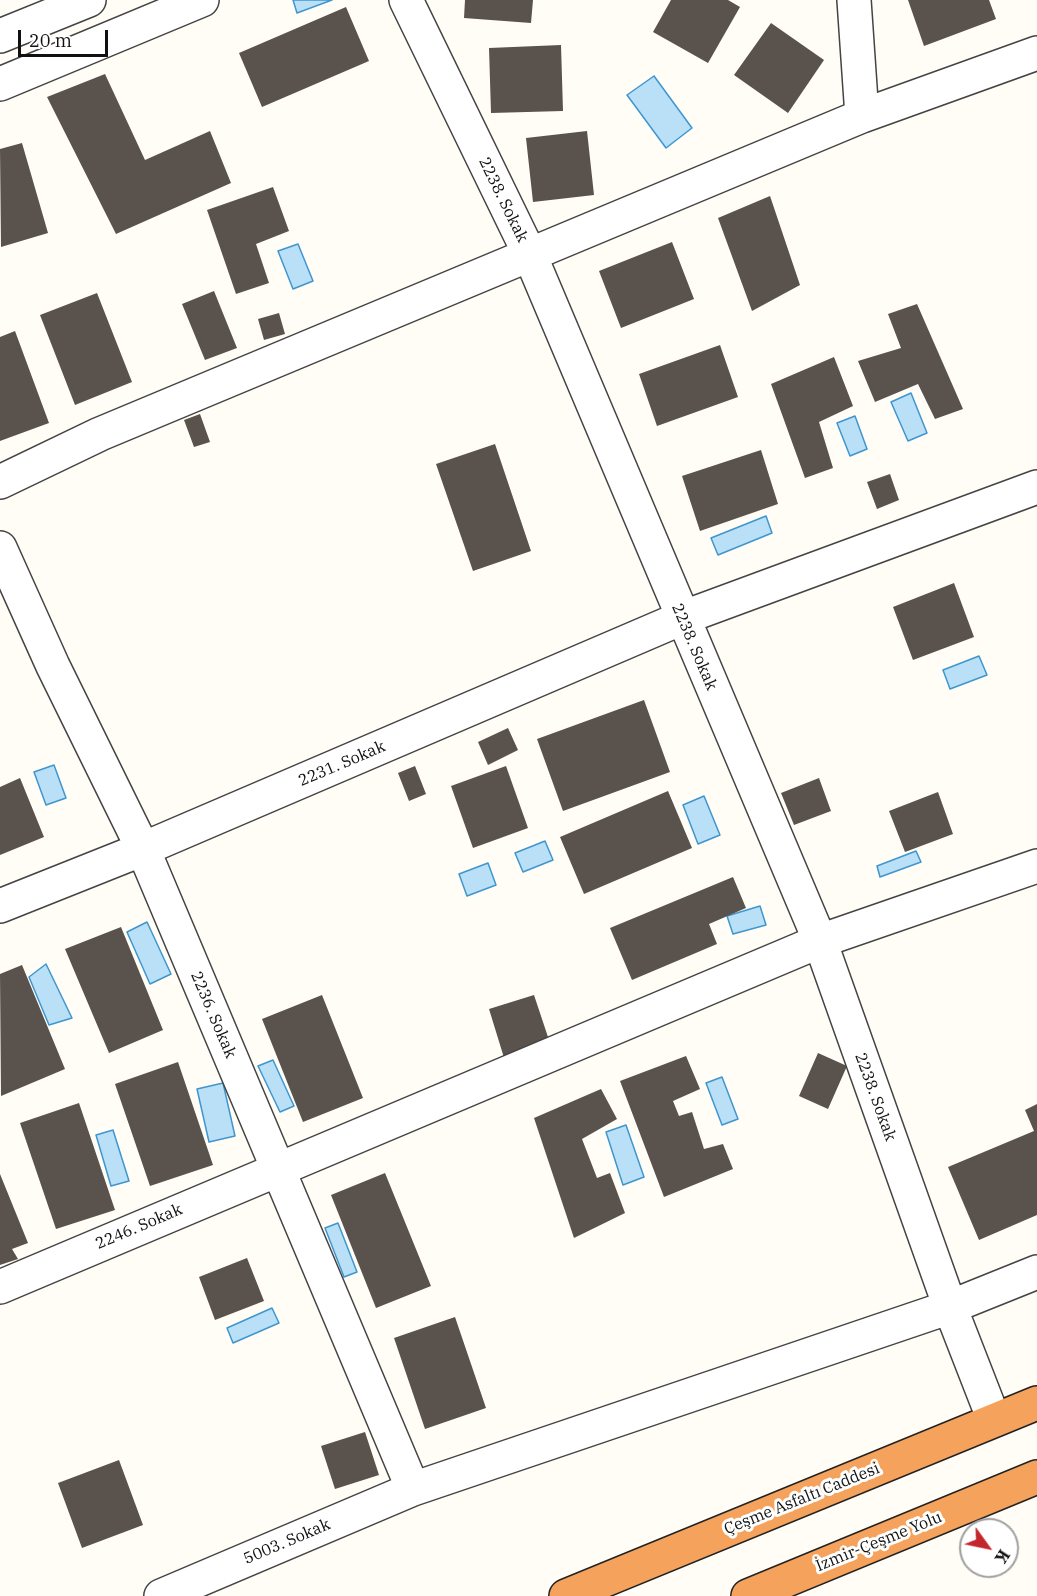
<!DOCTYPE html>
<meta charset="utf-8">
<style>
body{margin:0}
#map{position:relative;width:1037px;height:1596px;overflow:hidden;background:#fffdf5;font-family:"IBM Plex Serif",serif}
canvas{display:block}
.north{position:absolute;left:959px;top:1518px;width:60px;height:60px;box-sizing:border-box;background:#fff;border:2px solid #a0a0a0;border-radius:50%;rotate:123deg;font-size:16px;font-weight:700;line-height:24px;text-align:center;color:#111}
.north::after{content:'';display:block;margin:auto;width:21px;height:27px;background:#c4262e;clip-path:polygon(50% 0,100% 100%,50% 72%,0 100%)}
.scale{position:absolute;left:18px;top:30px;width:90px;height:27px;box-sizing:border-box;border:3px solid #111;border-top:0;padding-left:8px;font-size:18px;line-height:21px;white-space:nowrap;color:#111;-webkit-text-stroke:4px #fff;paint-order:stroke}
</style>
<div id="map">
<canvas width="1037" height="1596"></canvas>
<div class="north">K</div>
<div class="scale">20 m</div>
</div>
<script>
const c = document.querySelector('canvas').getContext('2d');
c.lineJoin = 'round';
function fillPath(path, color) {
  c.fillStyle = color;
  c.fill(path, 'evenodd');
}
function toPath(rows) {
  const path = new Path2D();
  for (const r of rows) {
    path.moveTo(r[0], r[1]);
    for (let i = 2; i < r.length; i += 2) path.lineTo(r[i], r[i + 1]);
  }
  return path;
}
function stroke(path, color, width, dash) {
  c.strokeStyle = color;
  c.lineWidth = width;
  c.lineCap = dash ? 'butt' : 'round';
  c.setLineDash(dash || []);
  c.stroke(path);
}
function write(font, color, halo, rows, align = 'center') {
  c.font = font + ' "IBM Plex Serif",serif';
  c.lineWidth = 6;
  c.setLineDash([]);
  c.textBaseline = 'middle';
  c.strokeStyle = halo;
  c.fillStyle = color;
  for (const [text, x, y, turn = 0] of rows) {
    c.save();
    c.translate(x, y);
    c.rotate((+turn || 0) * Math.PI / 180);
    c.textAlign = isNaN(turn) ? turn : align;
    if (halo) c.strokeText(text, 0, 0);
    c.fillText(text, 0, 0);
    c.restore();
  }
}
const water = toPath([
 [293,0,332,0,297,13,293,0],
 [654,76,692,128,666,148,627,95,654,76],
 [298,244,313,281,293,289,278,251,298,244],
 [911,393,927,433,908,441,891,402,911,393],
 [855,416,867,449,850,456,837,423,855,416],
 [766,516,772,533,718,555,711,538,766,516],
 [979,656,987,675,950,689,943,670,979,656],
 [54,765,66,798,46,805,34,772,54,765],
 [704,796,720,835,698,844,683,805,704,796],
 [545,841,553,860,523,872,515,853,545,841],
 [916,851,921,862,880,877,877,866,916,851],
 [488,863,496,885,467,896,459,874,488,863],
 [760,906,766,925,733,934,727,916,760,906],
 [147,922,171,974,150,984,127,932,147,922],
 [46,964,72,1018,49,1025,29,977,46,964],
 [273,1060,294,1106,280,1112,258,1066,273,1060],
 [722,1077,738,1119,722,1125,706,1083,722,1077],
 [223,1083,235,1136,209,1142,197,1089,223,1083],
 [626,1125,644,1177,623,1185,606,1132,626,1125],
 [113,1130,129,1181,111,1186,96,1135,113,1130],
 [338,1223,357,1272,344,1277,325,1228,338,1223],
 [272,1308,279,1323,233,1343,227,1328,272,1308]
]);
fillPath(water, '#b9e0f7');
stroke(water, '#3f96cf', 1.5);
fillPath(toPath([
 [465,0,533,0,531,23,464,18],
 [671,0,728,0,740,7,708,63,653,32],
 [908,0,989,0,996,19,924,46],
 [346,7,369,61,262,107,239,53],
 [771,23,824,60,788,113,734,75],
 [561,45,563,111,491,113,489,48],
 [105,74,145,160,210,131,231,183,116,234,47,97],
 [587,131,594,195,533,202,526,138],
 [22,143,48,233,1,247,0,149],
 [273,187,289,231,256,244,269,283,236,294,207,210],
 [770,196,800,285,752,311,718,218],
 [672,242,694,299,621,328,599,271],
 [214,291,237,348,205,360,182,304],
 [97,293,132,382,75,405,40,315],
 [917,304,963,409,935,419,918,384,875,402,858,361,901,348,888,314],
 [279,313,285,334,264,340,258,319],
 [15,331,49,423,0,441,0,337],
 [720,345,738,397,657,426,639,374],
 [834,357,853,406,819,422,833,468,805,478,771,384],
 [200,414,210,442,194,447,184,420],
 [495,444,531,551,473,571,436,464],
 [761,450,778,504,700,531,682,476],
 [890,474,899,500,877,509,867,482],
 [954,583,974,637,913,660,893,607],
 [644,700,670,772,563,811,537,739],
 [508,728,518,750,488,765,478,742],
 [415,766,426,794,409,801,398,773],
 [506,766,528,828,473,848,451,786],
 [20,778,44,837,0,855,0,787],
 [819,778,831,811,794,825,781,793],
 [668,791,692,848,584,894,560,837],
 [938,792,953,834,905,852,889,811],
 [733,877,746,908,709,924,717,944,632,980,610,928],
 [121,927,163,1030,109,1053,65,949],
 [22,965,65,1069,1,1096,0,974],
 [322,995,363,1098,303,1122,262,1019],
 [534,995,551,1046,505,1061,489,1009],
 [818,1053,847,1066,828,1109,799,1096],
 [686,1056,700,1089,673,1101,679,1116,692,1112,704,1149,723,1144,733,1169,664,1197,620,1081],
 [178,1062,213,1165,150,1186,115,1084],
 [601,1089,617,1119,582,1139,597,1178,610,1173,625,1213,574,1238,534,1118],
 [79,1103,115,1210,56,1229,20,1123],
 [1037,1104,1037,1215,979,1240,948,1167,1034,1131,1025,1110],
 [385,1173,431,1286,376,1308,331,1195],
 [0,1174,28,1243,12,1249,18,1259,0,1265],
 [247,1258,264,1301,215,1320,199,1277],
 [455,1317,486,1408,425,1429,394,1338],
 [365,1432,379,1475,335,1489,321,1446],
 [119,1460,143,1525,82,1548,58,1483]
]), '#5a524d');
const minor = toPath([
 [854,0,862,116],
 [0,36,89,0],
 [0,84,202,0],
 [0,482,100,434,862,116,1037,53],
 [0,548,53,666,143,849,413,1489],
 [0,906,143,849,682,618,1037,487],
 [0,1287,820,941,1037,866],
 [994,1420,950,1307,1037,1272],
 [161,1596,413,1489,950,1307,820,941,530,255,406,0]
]);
const highway = toPath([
 [566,1596,1037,1403],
 [748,1596,1037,1477]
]);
stroke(minor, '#444', 36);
stroke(highway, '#222', 36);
stroke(minor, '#fff', 33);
stroke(highway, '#f5a25d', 33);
write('16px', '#111', '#fff', [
 ["2238. Sokak",503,200,64],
 ["2238. Sokak",694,647,67],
 ["2231. Sokak",342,764,-23],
 ["2236. Sokak",213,1015,67],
 ["2238. Sokak",875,1097,70],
 ["2246. Sokak",139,1227,-23],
 ["Çeşme Asfaltı Caddesi",802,1499,-22],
 ["5003. Sokak",287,1542,-23],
 ["İzmir-Çeşme Yolu",879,1542,-22]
]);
</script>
